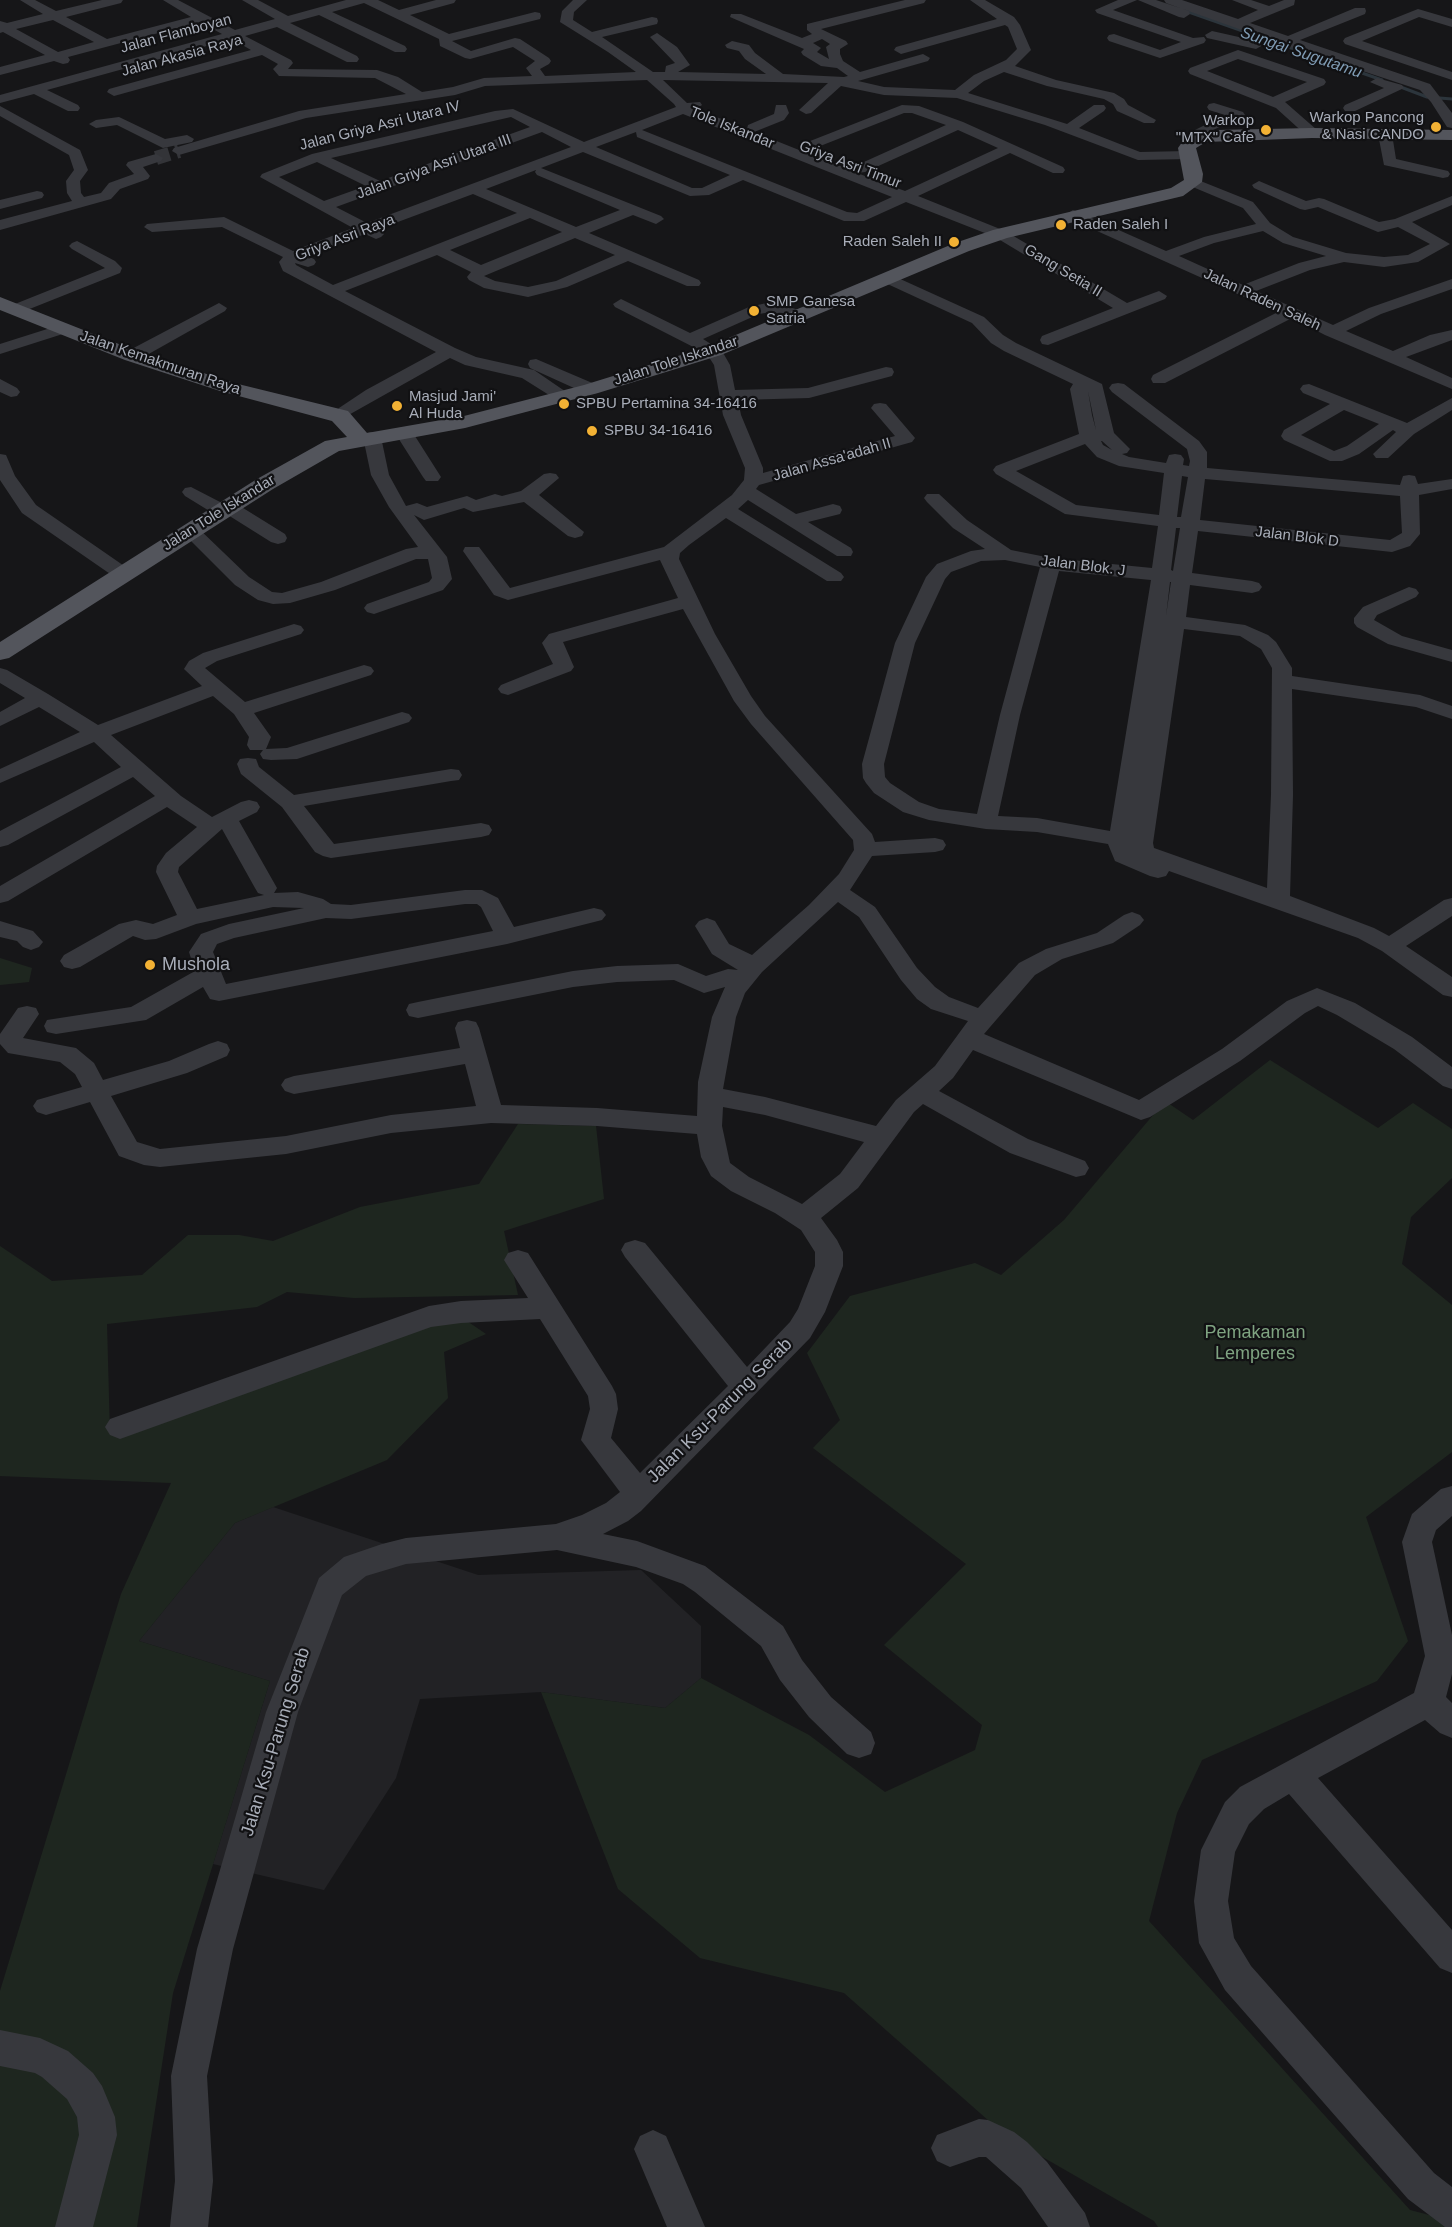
<!DOCTYPE html>
<style>
body{margin:0}
canvas{display:block;background:#161618}
</style>
<canvas width="1452" height="2227"></canvas>
<script>
const c = document.querySelector('canvas').getContext('2d');
c.lineJoin = 'round';
function fillPath(path, color) {
  c.fillStyle = color;
  c.fill(path, 'evenodd');
}
function toPath(rows) {
  const path = new Path2D();
  for (const r of rows) {
    path.moveTo(r[0], r[1]);
    for (let i = 2; i < r.length; i += 2) path.lineTo(r[i], r[i + 1]);
  }
  return path;
}
function stroke(path, color, width, dash) {
  c.strokeStyle = color;
  c.lineWidth = width;
  c.lineCap = dash ? 'butt' : 'round';
  c.setLineDash(dash || []);
  c.stroke(path);
}
function write(font, color, halo, rows, align = 'center') {
  c.font = font + ' Helvetica,sans-serif';
  c.lineWidth = 4.5;
  c.setLineDash([]);
  c.textBaseline = 'middle';
  c.strokeStyle = halo;
  c.fillStyle = color;
  for (const [text, x, y, turn = 0] of rows) {
    c.save();
    c.translate(x, y);
    c.rotate((+turn || 0) * Math.PI / 180);
    c.textAlign = isNaN(turn) ? turn : align;
    if (halo) c.strokeText(text, 0, 0);
    c.fillText(text, 0, 0);
    c.restore();
  }
}
fillPath(toPath([
 [273,1507,478,1575,641,1570,701,1626,701,1678,665,1708,541,1692,420,1699,396,1778,324,1890,213,1864,270,1681,139,1641,235,1523]
]), '#222225');
fillPath(toPath([
 [0,958,32,968,29,982,0,985],
 [1270,1060,1378,1128,1413,1103,1452,1129,1452,1178,1411,1217,1402,1264,1452,1305,1452,1452,1366,1517,1408,1641,1377,1681,1202,1760,1177,1813,1149,1921,1410,2210,1452,2221,1452,2227,1158,2227,1154,2221,1006,2136,844,1993,700,1958,618,1889,541,1692,665,1708,701,1678,809,1735,885,1792,975,1750,982,1725,884,1645,966,1564,813,1448,840,1420,807,1353,850,1296,975,1263,1001,1275,1064,1220,1165,1101,1193,1120],
 [518,1124,596,1126,604,1199,504,1231,518,1295,354,1298,287,1292,257,1307,107,1324,110,1435,285,1376,401,1331,461,1317,486,1334,444,1352,448,1398,387,1460,235,1523,139,1641,270,1681,173,1993,137,2227,0,2227,0,1991,121,1594,171,1483,0,1476,0,1246,52,1281,142,1275,188,1235,239,1235,273,1241,360,1207,479,1184]
]), '#1e261f');
stroke(toPath([
 [1183,10,1382,80],
 [1398,86,1427,97,1452,99]
]), '#2c353c', 3);
stroke(toPath([
 [156,158,179,151]
]), '#333438', 14, [14, 7]);
fillPath(toPath([
 [20,0,35,0,56,11,102,0,123,0,121,3,66,17,107,39,191,17,163,0,178,0,235,30,275,19,242,0,258,0,288,16,346,0,378,0,399,10,436,0,456,0,454,3,410,15,449,34,535,12,540,13,541,16,540,19,452,41,471,51,515,38,520,39,549,58,551,61,549,64,540,69,545,76,636,72,608,52,560,22,562,11,573,0,587,0,574,12,573,20,592,32,652,17,657,18,658,21,657,24,602,37,653,72,665,72,666,66,675,63,650,37,657,33,677,47,690,65,678,72,766,74,745,59,739,51,727,48,725,45,732,41,749,45,755,53,783,74,844,77,848,76,837,68,821,66,803,55,801,52,804,49,730,17,731,14,741,14,802,38,812,34,807,30,807,24,905,0,926,0,924,3,821,29,846,41,848,44,840,49,840,54,843,61,860,72,923,54,930,58,928,61,858,81,884,87,955,90,974,75,1006,60,1017,49,1008,27,1005,25,901,54,894,50,896,47,997,19,970,0,985,0,1014,17,1020,25,1031,50,1015,66,1056,80,1114,93,1124,99,1128,105,1156,120,1154,123,1144,123,1117,111,1113,104,1104,99,1047,86,1004,72,984,81,968,93,1067,124,1094,105,1104,105,1106,108,1104,111,1079,128,1140,152,1188,151,1195,155,1188,159,1138,160,1045,125,957,98,884,95,841,86,811,113,806,114,799,110,828,83,663,80,687,103,700,102,702,105,696,109,747,129,748,125,774,114,776,105,786,105,789,113,784,120,754,132,799,150,800,145,902,105,919,106,963,122,1063,167,1065,170,1063,173,1053,173,1010,153,918,196,1005,231,1127,303,1159,291,1167,296,1165,299,1048,345,1042,344,1040,340,1042,336,1113,308,995,237,906,202,864,221,844,221,743,180,709,195,690,196,583,152,541,168,661,216,664,219,656,224,633,215,589,233,699,280,701,283,699,286,687,286,628,261,567,287,528,297,484,288,469,280,467,277,471,272,437,255,345,291,455,348,476,357,534,370,572,396,569,400,563,401,557,400,522,378,465,365,450,358,345,417,339,416,336,412,339,408,366,390,436,352,283,271,279,262,283,257,222,227,152,232,144,227,147,224,224,217,293,251,353,228,260,177,262,174,312,154,495,111,513,109,584,142,676,107,674,104,647,80,485,86,455,95,306,118,179,155,172,151,174,148,299,111,406,94,375,78,279,76,273,69,278,64,262,55,114,96,107,92,109,89,251,50,232,39,47,90,78,105,80,108,78,111,68,111,34,94,0,103,0,95,222,34,200,22,68,57,70,60,68,63,63,64,54,61,0,75,0,67,45,55,3,32,0,33,0,21,7,23,43,14,20,0],
 [364,3,439,39,440,46,465,58,470,59,513,47,535,61,526,68,532,76,484,78,453,87,422,92,398,77,377,70,288,69,293,63,291,60,245,36,277,27,347,62,357,62,359,59,357,56,290,23,319,15,395,52,405,52,407,49,405,46,332,12,364,3],
 [53,20,94,42,58,52,16,29,53,20],
 [822,39,830,44,826,47,829,59,817,52,821,48,813,43,822,39],
 [904,113,912,113,946,125,855,166,853,169,855,172,805,152,904,113],
 [683,114,892,197,857,213,847,212,642,130,683,114],
 [511,117,530,127,380,181,331,158,511,117],
 [958,130,998,148,905,191,857,173,865,172,958,130],
 [542,132,571,147,367,223,336,207,542,132],
 [636,132,637,137,730,175,702,188,692,188,596,147,636,132],
 [317,162,366,186,324,201,279,177,317,162],
 [536,170,535,172,537,175,620,210,576,227,486,189,536,170],
 [473,194,517,213,333,285,296,265,295,263,308,267,314,265,316,262,314,259,307,256,365,234,376,239,381,237,384,234,379,229,473,194],
 [530,218,562,232,481,265,450,250,530,218],
 [575,238,615,255,556,281,528,287,495,281,484,276,575,238],
 [1118,0,1137,0,1113,10,1193,38,1204,37,1206,40,1204,43,1160,58,1109,41,1107,38,1109,35,1114,34,1160,50,1181,42,1097,13,1095,10,1118,0],
 [1138,0,1156,0,1189,11,1190,14,1184,18,1179,17,1138,0],
 [1164,0,1182,0,1238,19,1258,10,1232,0,1251,0,1269,6,1284,0,1295,0,1294,5,1250,23,1288,36,1355,8,1365,8,1366,11,1365,14,1300,40,1430,84,1452,113,1452,128,1447,127,1431,102,1420,90,1281,44,1166,3,1164,0],
 [1418,9,1452,19,1452,27,1419,17,1362,41,1452,72,1452,80,1345,44,1343,41,1345,38,1418,9],
 [1212,31,1261,42,1263,45,1256,49,1207,38,1205,35,1212,31],
 [1238,50,1324,79,1326,82,1324,85,1285,102,1317,130,1319,133,1317,136,1307,136,1276,108,1190,74,1188,71,1190,68,1238,50],
 [1238,59,1307,82,1273,97,1207,71,1238,59],
 [1377,78,1402,85,1404,88,1355,111,1345,111,1343,108,1345,105,1384,88,1370,82,1377,78],
 [1214,103,1243,112,1245,115,1211,131,1216,136,1209,140,1193,131,1225,115,1209,110,1207,107,1209,104,1214,103],
 [0,106,80,150,88,170,80,181,81,193,84,197,101,193,109,183,134,174,126,165,128,162,156,154,163,158,161,161,143,167,150,176,148,179,120,189,111,199,0,230,0,220,72,201,67,193,66,181,74,170,69,155,0,116,0,106],
 [119,117,165,139,187,135,194,139,192,142,163,148,117,125,96,128,89,124,96,120,119,117],
 [1385,130,1392,134,1396,159,1448,171,1450,174,1448,177,1443,178,1384,165,1378,134,1385,130],
 [1193,178,1253,202,1270,223,1293,237,1346,253,1384,257,1408,255,1430,244,1398,227,1378,232,1318,207,1305,210,1300,209,1254,188,1252,185,1259,181,1306,201,1319,198,1324,199,1379,222,1395,219,1452,196,1452,205,1412,222,1450,244,1418,262,1384,267,1344,262,1310,270,1256,291,1333,325,1369,308,1452,279,1452,289,1381,314,1346,331,1393,351,1430,335,1452,330,1452,340,1406,357,1452,378,1452,389,1325,335,1292,318,1165,383,1153,383,1151,379,1153,375,1278,312,1068,218,1065,215,1073,210,1078,212,1166,251,1204,237,1256,224,1243,208,1188,185,1186,182,1188,179,1193,178],
 [1263,231,1283,243,1326,256,1299,263,1243,285,1179,256,1214,243,1263,231],
 [37,191,42,192,44,195,42,198,0,209,0,200,37,191],
 [77,241,115,261,122,268,120,273,22,312,10,312,8,309,10,306,105,268,72,249,69,246,72,243,77,241],
 [887,273,984,317,1003,335,1016,343,1102,384,1114,433,1130,449,1127,453,1122,454,1129,457,1166,463,1169,455,1175,454,1181,455,1184,459,1183,465,1189,466,1190,461,1187,449,1112,392,1109,388,1112,384,1118,383,1124,384,1199,441,1207,452,1207,468,1400,485,1403,476,1409,475,1415,476,1418,484,1452,479,1452,489,1419,495,1420,534,1410,546,1392,552,1198,531,1192,573,1252,581,1259,583,1262,587,1259,591,1252,593,1190,585,1186,617,1245,625,1268,635,1276,642,1292,668,1292,676,1420,695,1452,706,1452,719,1416,707,1292,689,1293,795,1290,896,1374,928,1389,936,1444,900,1452,898,1452,916,1406,946,1452,977,1452,997,1443,995,1382,951,1358,938,1169,871,1166,876,1158,878,1150,876,1115,861,1108,844,1037,832,986,829,929,820,903,812,874,793,866,783,863,778,862,764,895,643,926,577,937,564,971,551,985,549,953,528,927,502,924,498,927,494,939,494,967,520,1011,550,1051,558,1152,568,1158,526,1065,514,996,474,993,470,996,466,1079,434,1070,389,1073,384,1004,351,991,343,972,323,881,281,879,278,887,273],
 [1088,391,1096,430,1092,415,1088,391],
 [1101,441,1102,441,1112,450,1103,445,1101,441],
 [1085,444,1097,457,1119,466,1164,473,1159,515,1076,505,1016,471,1085,444],
 [1182,476,1188,477,1181,517,1177,517,1182,476],
 [1205,479,1400,496,1402,533,1390,540,1200,520,1205,479],
 [1176,528,1180,528,1173,571,1171,570,1176,528],
 [1005,560,1040,567,1000,715,977,814,939,809,919,802,890,783,885,777,884,764,915,643,945,579,951,572,981,561,1005,560],
 [1059,571,1151,580,1110,831,1037,818,998,816,1020,715,1059,571],
 [1170,582,1171,582,1166,616,1170,582],
 [1184,629,1240,636,1261,649,1272,668,1271,795,1267,888,1154,848,1153,843,1184,629],
 [621,299,690,333,749,307,771,302,806,312,808,315,806,318,800,320,771,312,759,314,703,339,722,351,730,365,735,390,808,388,886,367,892,368,894,372,892,376,809,398,738,400,741,415,763,468,763,473,895,436,871,408,874,404,880,403,886,404,915,438,912,442,759,485,756,489,796,514,833,504,840,506,842,510,840,514,808,522,851,548,853,552,851,556,837,556,748,500,738,509,841,573,844,577,841,581,827,581,726,518,689,545,680,553,679,559,715,634,751,696,765,716,872,834,875,842,935,838,943,840,946,845,943,850,935,852,872,856,850,890,875,907,917,968,935,987,949,997,978,1008,1019,963,1046,949,1097,933,1124,915,1132,912,1140,915,1144,920,1140,925,1113,943,1062,959,1035,975,984,1034,1139,1100,1222,1049,1287,1001,1317,988,1355,1003,1412,1037,1452,1067,1452,1089,1443,1086,1394,1049,1337,1015,1318,1006,1305,1013,1240,1061,1150,1117,1141,1120,973,1050,953,1078,939,1091,1028,1139,1085,1161,1089,1168,1085,1175,1076,1177,1010,1153,923,1104,914,1112,858,1188,821,1218,837,1240,843,1252,843,1266,825,1312,810,1338,641,1511,628,1521,603,1534,637,1541,705,1566,783,1626,802,1660,831,1697,871,1732,875,1743,871,1754,859,1758,847,1754,809,1717,780,1680,761,1646,695,1592,683,1584,636,1567,557,1550,406,1564,366,1576,342,1595,298,1712,233,1949,207,2076,213,2181,208,2227,170,2227,175,2181,171,2076,197,1949,266,1712,319,1578,344,1557,382,1544,406,1538,556,1524,582,1515,606,1503,620,1492,581,1440,590,1409,588,1396,540,1319,461,1323,431,1327,120,1439,110,1435,105,1427,110,1419,429,1306,461,1301,528,1298,504,1260,508,1253,518,1250,528,1253,612,1386,616,1394,618,1409,611,1438,640,1473,728,1386,625,1257,621,1250,625,1243,635,1240,645,1243,747,1367,790,1322,798,1309,815,1266,815,1252,801,1230,775,1213,731,1191,711,1176,701,1157,697,1134,597,1126,491,1123,391,1133,286,1154,160,1167,144,1165,119,1156,90,1102,46,1115,37,1112,33,1106,37,1100,82,1087,75,1074,60,1062,8,1053,0,1044,0,1034,18,1008,27,1006,36,1008,39,1014,23,1038,76,1048,94,1063,103,1080,169,1061,209,1044,218,1041,227,1044,230,1050,227,1056,187,1073,111,1096,137,1142,160,1149,286,1136,391,1115,476,1106,465,1064,294,1094,285,1091,281,1085,285,1079,294,1076,460,1048,455,1028,458,1022,467,1020,476,1022,479,1028,501,1105,597,1108,697,1116,698,1082,712,1017,725,987,704,993,674,980,617,982,573,987,418,1018,409,1016,406,1010,409,1004,418,1002,573,971,617,966,678,964,706,976,728,969,738,970,712,954,695,926,699,921,707,918,715,921,729,944,752,955,809,905,839,874,854,850,853,840,751,724,734,701,683,609,563,642,574,667,571,671,508,695,501,693,498,689,501,685,553,664,542,643,549,634,678,598,660,560,508,600,494,595,463,551,465,547,479,547,510,588,664,547,732,495,744,480,745,468,723,415,714,365,707,354,615,307,613,304,621,299],
 [838,902,859,917,901,980,917,999,931,1009,968,1021,935,1066,896,1100,876,1126,765,1097,723,1089,736,1017,745,993,762,972,838,902],
 [723,1107,765,1115,864,1142,840,1174,802,1204,749,1177,730,1163,722,1126,723,1107],
 [219,303,227,308,225,311,138,360,126,360,124,356,126,352,219,303],
 [63,324,69,326,71,329,69,332,0,354,0,344,63,324],
 [536,359,597,385,600,389,597,393,591,394,585,393,530,368,528,364,530,360,536,359],
 [0,379,17,388,20,392,17,396,11,397,0,392,0,379],
 [1309,384,1407,423,1452,398,1452,410,1414,434,1388,458,1376,458,1373,454,1396,432,1393,430,1359,454,1342,461,1330,461,1284,440,1281,436,1284,430,1330,404,1303,393,1300,389,1303,385,1309,384],
 [1344,410,1379,424,1347,446,1334,451,1301,435,1344,410],
 [404,428,410,429,413,433,441,477,438,481,426,481,423,477,395,433,398,429,404,428],
 [372,432,378,433,381,437,389,475,406,506,417,503,427,507,467,496,476,500,495,494,502,496,521,491,544,474,550,473,556,474,559,478,539,495,584,532,582,536,575,538,568,536,524,502,473,512,464,508,424,520,414,515,447,557,452,579,443,590,374,614,367,612,364,608,367,604,429,582,432,578,428,559,416,559,335,590,290,603,273,604,258,600,235,585,181,531,183,527,197,527,249,577,272,592,282,593,321,582,406,549,418,547,389,507,371,475,363,437,366,433,372,432],
 [0,454,6,455,15,476,36,505,130,570,133,574,130,578,116,578,22,513,0,480,0,454],
 [191,487,222,503,235,503,285,534,287,538,285,542,278,544,271,542,228,515,216,515,185,496,182,492,185,488,191,487],
 [1409,587,1416,589,1419,593,1416,597,1377,615,1374,620,1402,636,1452,650,1452,662,1388,644,1357,627,1354,623,1354,618,1363,607,1409,587],
 [294,624,301,626,304,630,301,634,217,661,205,668,245,702,364,665,371,667,374,671,371,675,254,713,271,737,266,749,287,748,402,712,409,714,412,718,409,722,297,759,271,760,263,759,260,754,263,750,250,750,247,745,249,737,234,714,213,696,111,735,181,796,212,817,241,802,249,800,257,802,260,807,257,812,239,821,277,888,274,893,298,892,323,899,331,904,351,905,465,890,482,890,498,898,514,927,594,908,602,910,606,915,602,920,507,944,219,1001,210,999,203,987,146,1020,56,1034,47,1032,44,1026,47,1020,131,1007,195,971,189,952,201,934,229,924,304,908,273,907,196,924,156,939,145,940,133,936,80,967,72,969,64,967,60,961,64,955,119,924,136,920,153,924,177,915,156,872,157,866,166,853,197,827,167,807,8,901,0,903,0,886,155,796,133,777,8,845,0,847,0,831,121,767,94,742,0,783,0,769,80,732,39,707,0,726,0,712,25,698,0,683,0,668,7,670,48,694,98,725,202,686,184,669,189,661,203,653,294,624],
 [222,829,255,888,258,893,264,895,197,909,178,872,179,867,222,829],
 [465,904,477,904,481,907,493,931,226,984,213,952,217,944,234,938,326,918,351,919,465,904],
 [248,758,256,759,259,767,294,795,451,769,459,770,462,775,459,780,451,781,304,806,334,844,481,823,489,825,492,830,489,835,481,837,331,858,323,856,315,852,282,807,241,774,237,764,240,759,248,758],
 [0,921,33,931,43,942,39,947,31,950,23,947,17,941,0,937,0,921],
 [1452,1486,1452,1516,1436,1530,1432,1542,1452,1635,1452,1674,1446,1697,1452,1703,1452,1738,1440,1733,1425,1720,1318,1778,1452,1930,1452,1973,1440,1968,1289,1794,1264,1809,1249,1824,1235,1852,1228,1901,1234,1938,1251,1966,1434,2173,1452,2187,1452,2227,1445,2227,1408,2199,1225,1990,1199,1943,1194,1901,1201,1850,1225,1802,1240,1787,1414,1693,1425,1656,1402,1542,1412,1514,1441,1489,1452,1486],
 [0,2030,40,2038,68,2051,93,2073,102,2086,115,2117,117,2135,93,2227,55,2227,79,2135,77,2117,67,2099,42,2077,35,2073,0,2066,0,2030],
 [979,2119,988,2120,1014,2132,1027,2142,1047,2162,1085,2213,1090,2227,1048,2227,1021,2188,986,2157,979,2157,950,2167,937,2161,931,2148,937,2135,979,2119],
 [653,2130,666,2136,705,2227,667,2227,634,2149,640,2136,653,2130]
]), '#37383d');
fillPath(toPath([
 [1312,128,1452,130,1452,140,1312,138,1206,142,1196,148,1203,174,1202,182,1183,196,1007,238,969,251,721,355,598,393,465,428,339,451,273,489,9,658,0,660,0,642,257,479,325,441,347,437,332,421,220,391,125,360,0,310,0,297,139,352,234,383,348,411,367,433,464,416,584,385,707,347,955,243,993,230,1171,188,1184,180,1178,148,1185,138,1196,133,1216,130,1312,128]
]), '#53555c');
for (const [x, y, r, color] of [
 [1436,127,6,"#f2b134"],
 [1266,130,6,"#f2b134"],
 [1061,225,6,"#f2b134"],
 [954,242,6,"#f2b134"],
 [754,311,6,"#f2b134"],
 [564,404,6,"#f2b134"],
 [397,406,6,"#f2b134"],
 [592,431,6,"#f2b134"],
 [150,965,6,"#f2b134"]
]) {
  const dot = new Path2D();
  dot.arc(x, y, r, 0, 2 * Math.PI);
  c.fillStyle = color;
  c.fill(dot);
  stroke(dot, '#111113', 2);
}
write('15px', '#a8adb8', '#111113', [
 ["Jalan Flamboyan",176,34,-15],
 ["Jalan Akasia Raya",182,56,-15],
 ["Jalan Griya Asri Utara IV",380,126,-14],
 ["Tole Iskandar",732,128,22],
 ["Griya Asri Timur",850,165,21],
 ["Jalan Griya Asri Utara III",434,167,-20],
 ["Griya Asri Raya",345,238,-21],
 ["Gang Setia II",1063,271,31],
 ["Jalan Raden Saleh",1262,300,25],
 ["Jalan Tole Iskandar",676,361,-18],
 ["Jalan Kemakmuran Raya",160,363,19],
 ["Jalan Assa'adah II",832,460,-16],
 ["Jalan Tole Iskandar",219,513,-32],
 ["Jalan Blok D",1297,537,7],
 ["Jalan Blok. J",1083,566,7]
]);
write('15px', '#a8adb8', '#111113', [
 ["Warkop Pancong",1424,118,"right"],
 ["& Nasi CANDO",1424,135,"right"],
 ["Warkop",1254,121,"right"],
 ["\"MTX\" Cafe",1254,138,"right"],
 ["Raden Saleh I",1073,225],
 ["Raden Saleh II",942,242,"right"],
 ["SMP Ganesa",766,302],
 ["Satria",766,319],
 ["Masjud Jami'",409,397],
 ["Al Huda",409,414],
 ["SPBU Pertamina 34-16416",576,404],
 ["SPBU 34-16416",604,431]
], 'left');
write('italic 16px', '#7f9bb3', '#111113', [
 ["Sungai Sugutamu",1301,53,19]
]);
write('18px', '#a8adb8', '#111113', [
 ["Mushola",162,965]
], 'left');
write('18px', '#7fa381', '#111113', [
 ["Pemakaman",1255,1333],
 ["Lemperes",1255,1354]
]);
write('18px', '#a8adb8', '#111113', [
 ["Jalan Ksu-Parung Serab",720,1411,-45],
 ["Jalan Ksu-Parung Serab",276,1742,-73]
]);
</script>
